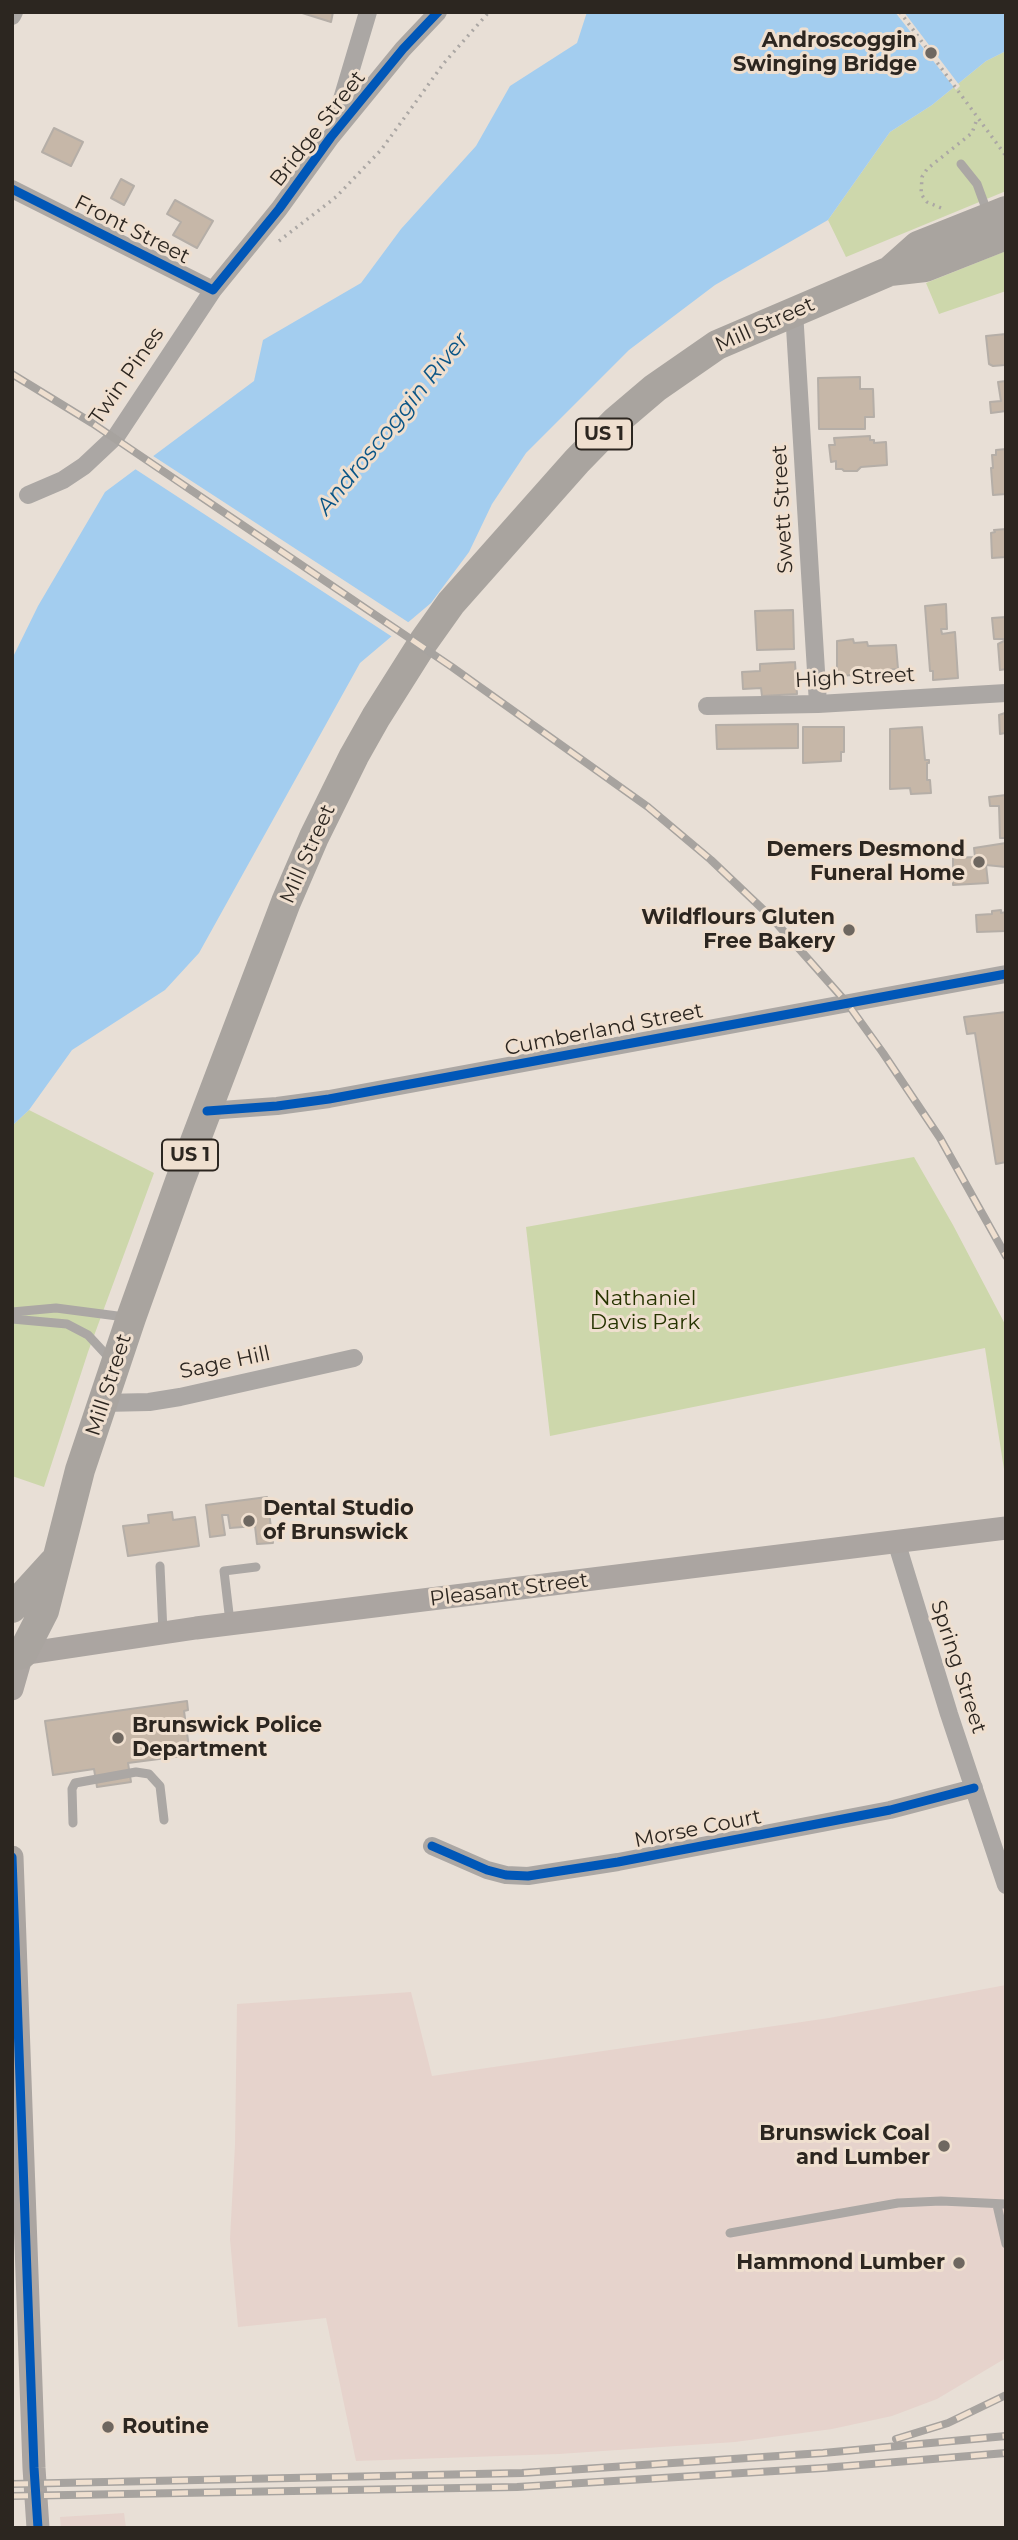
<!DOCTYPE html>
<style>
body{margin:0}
#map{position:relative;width:1018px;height:2540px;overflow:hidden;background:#e8dfd6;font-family:Montserrat,sans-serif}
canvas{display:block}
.frame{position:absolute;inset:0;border:14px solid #2c2620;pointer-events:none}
</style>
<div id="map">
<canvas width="1018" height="2540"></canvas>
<div class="frame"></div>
</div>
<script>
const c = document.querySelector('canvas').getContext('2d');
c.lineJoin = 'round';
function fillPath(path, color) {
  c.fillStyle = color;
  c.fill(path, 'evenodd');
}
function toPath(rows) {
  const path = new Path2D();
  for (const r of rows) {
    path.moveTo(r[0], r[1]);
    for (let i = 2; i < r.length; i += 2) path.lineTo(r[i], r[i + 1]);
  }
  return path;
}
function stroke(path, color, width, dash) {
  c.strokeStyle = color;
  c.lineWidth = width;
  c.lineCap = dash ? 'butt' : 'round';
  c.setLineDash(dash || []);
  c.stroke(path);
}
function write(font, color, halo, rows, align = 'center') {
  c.font = font + ' Montserrat,sans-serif';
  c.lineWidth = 6;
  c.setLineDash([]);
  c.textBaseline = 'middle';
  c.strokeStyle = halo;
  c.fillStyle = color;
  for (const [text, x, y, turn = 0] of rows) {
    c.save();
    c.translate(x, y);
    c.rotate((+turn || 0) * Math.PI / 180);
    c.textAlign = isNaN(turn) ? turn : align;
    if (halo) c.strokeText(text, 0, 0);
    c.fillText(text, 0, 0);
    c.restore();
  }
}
fillPath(toPath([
 [1006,1985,1006,2358,937,2399,892,2416,832,2429,735,2442,559,2454,356,2461,326,2318,238,2327,230,2239,235,2145,237,2004,411,1992,432,2076,829,2018],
 [124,2513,126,2528,61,2528,60,2517]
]), '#e6d3cc');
fillPath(toPath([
 [1006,51,1006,191,846,257,828,220,890,132,932,105,986,61],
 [1006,251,1006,291,939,314,926,283],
 [29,1110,154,1173,88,1352,44,1487,12,1476,12,1126],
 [914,1157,953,1225,1006,1326,1006,1482,985,1348,550,1436,526,1227]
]), '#cdd7ab');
fillPath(toPath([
 [587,12,1006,12,1006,51,986,61,932,105,890,132,828,220,715,285,629,350,526,453,492,504,469,552,431,603,360,663,199,953,165,990,72,1050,29,1110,12,1126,12,659,38,606,105,492,254,381,263,340,361,283,401,229,476,146,510,86,577,43]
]), '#a3cdef');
fillPath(toPath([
 [895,12,904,12,960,86,956,90],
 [150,454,411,624,394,638,132,467]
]), '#e8dfd6');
const building = toPath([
 [299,12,333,12,331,22,299,12],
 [54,128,83,142,71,166,42,152,54,128],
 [121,179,134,186,124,205,111,198,121,179],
 [175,200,213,221,197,248,173,235,181,222,167,214,175,200],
 [1006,334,1005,365,993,366,989,364,986,336,1006,334],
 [860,377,860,389,873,389,874,417,865,417,865,429,819,429,818,378,860,377],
 [1006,381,1006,411,991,413,990,402,1001,401,998,382,1006,381],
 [870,436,870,440,874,440,874,443,886,442,887,465,861,467,857,471,844,471,842,469,836,469,836,461,831,462,829,445,835,445,834,438,870,436],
 [1006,449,1006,494,993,495,991,468,993,468,992,455,996,455,996,450,1006,449],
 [1006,529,1006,557,992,558,991,533,995,532,994,530,1006,529],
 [946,604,947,629,941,629,942,634,955,632,958,678,933,680,933,671,930,671,925,606,946,604],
 [793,610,794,649,757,650,755,611,793,610],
 [1006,617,1006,639,994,639,992,618,1006,617],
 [853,639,854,643,867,642,868,646,896,645,898,669,872,671,872,674,837,676,837,641,853,639],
 [1006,640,1006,669,1000,670,998,644,1006,640],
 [795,662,797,694,762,696,761,688,743,689,742,672,760,671,760,664,795,662],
 [1005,713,1006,713,1005,737,1005,733,1000,734,999,715,1005,713],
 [798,724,798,748,717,749,716,725,798,724],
 [803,727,844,727,844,752,841,752,841,761,803,763,803,727],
 [922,727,925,760,929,760,929,763,927,763,927,780,930,780,931,793,911,794,910,788,890,789,890,729,922,727],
 [1006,795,1006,838,1000,838,999,806,990,806,989,797,1006,795],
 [1006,843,1006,867,986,865,988,883,953,885,953,858,975,857,974,848,1006,843],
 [1001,910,1001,913,1006,912,1006,931,977,932,976,915,992,914,992,911,1001,910],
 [1006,1012,1006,1162,996,1164,975,1033,967,1034,964,1017,1006,1012],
 [267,1497,273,1543,257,1544,255,1526,230,1528,228,1515,222,1515,225,1535,210,1537,206,1505,267,1497],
 [172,1512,173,1520,195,1517,199,1546,128,1556,123,1526,149,1523,148,1515,172,1512],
 [187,1701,188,1710,184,1711,190,1755,128,1763,131,1782,97,1787,94,1769,53,1775,45,1721,187,1701]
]);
fillPath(building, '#c6b7a8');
stroke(building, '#b5aea7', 2);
stroke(toPath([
 [900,12,1006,156],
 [941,208,927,202,921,194,922,177,927,169,972,133,977,119],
 [279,241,336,197,381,150,444,63,489,12]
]), '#aba7a4', 3.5, [2, 5]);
stroke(toPath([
 [961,164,977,184,988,214],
 [12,1312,56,1308,125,1317],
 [12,1319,67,1324,88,1335,112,1361],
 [160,1566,163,1632],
 [230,1622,224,1571,256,1567],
 [73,1823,72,1789,75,1783,136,1772,149,1774,160,1786,164,1820],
 [997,2205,1006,2244],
 [730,2233,898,2203,941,2201,1006,2204]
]), '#aba7a4', 9);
stroke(toPath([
 [12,16,14,12],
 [334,126,368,12],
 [12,189,213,290,279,209,331,137,403,49,438,12],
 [794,311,818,704],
 [28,495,63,480,84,466,117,435,213,290],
 [707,706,818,704,1006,693],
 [207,1111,277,1106,329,1099,1006,974],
 [103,1403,149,1402,180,1397,354,1358],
 [896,1541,949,1714,1006,1885],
 [432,1846,487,1870,506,1875,528,1876,618,1862,890,1810,974,1788]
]), '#aba7a4', 18);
stroke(toPath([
 [12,1689,22,1654,196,1628,1006,1528],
 [12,1857,34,2468,38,2528]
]), '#aba5a1', 23);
stroke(toPath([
 [890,271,925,267,1006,235],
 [12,1608,53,1563],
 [12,1655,22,1654,44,1611,80,1470,131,1318,180,1181,286,902,314,837,354,756,376,717,424,641,451,603,577,461,615,422,655,388,717,345,890,271,918,246,1006,211]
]), '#a9a49f', 30);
const rail = toPath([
 [12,374,92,423,452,667,648,807,711,860,771,917,847,1003,883,1053,940,1138,1006,1256],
 [896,2439,948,2423,1006,2395],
 [12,2484,522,2473,823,2453,1006,2436],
 [12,2496,517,2487,823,2468,1006,2453]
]);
stroke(rail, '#a7a39f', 8);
stroke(rail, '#efdfcf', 5, [16]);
stroke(toPath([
 [12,189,213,290,279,209,331,137,403,49,438,12],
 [207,1111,277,1106,329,1099,1006,974],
 [432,1846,487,1870,506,1875,528,1876,618,1862,890,1810,974,1788],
 [12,1857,34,2468,38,2528]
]), '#0057b8', 9);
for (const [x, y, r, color] of [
 [931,53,7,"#6e6760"],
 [979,862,7,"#6e6760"],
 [849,930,7,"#6e6760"],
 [249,1521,7,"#6e6760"],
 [118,1738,7,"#6e6760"],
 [944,2146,7,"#6e6760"],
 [959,2263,7,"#6e6760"],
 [108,2427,7,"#6e6760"]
]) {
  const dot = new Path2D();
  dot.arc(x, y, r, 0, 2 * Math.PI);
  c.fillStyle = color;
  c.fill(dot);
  stroke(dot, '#efdfcf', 2.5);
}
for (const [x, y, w] of [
 [604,434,56],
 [190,1155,56]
]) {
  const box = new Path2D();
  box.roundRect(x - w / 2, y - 15.5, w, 31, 5);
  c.fillStyle = '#efdfcf';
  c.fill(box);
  stroke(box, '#2c2620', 2);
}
write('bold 19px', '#2c2620', null, [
 ["US 1",604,434],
 ["US 1",190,1155]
]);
write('bold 21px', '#2c2620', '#efdfcf', [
 ["Androscoggin",917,41],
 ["Swinging Bridge",917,65],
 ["Demers Desmond",965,850],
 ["Funeral Home",965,874],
 ["Wildflours Gluten",835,918],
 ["Free Bakery",835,942],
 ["Dental Studio",263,1509,"left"],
 ["of Brunswick",263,1533,"left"],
 ["Brunswick Police",132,1726,"left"],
 ["Department",132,1750,"left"],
 ["Brunswick Coal",930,2134],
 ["and Lumber",930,2158],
 ["Hammond Lumber",945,2263],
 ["Routine",122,2427,"left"]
], 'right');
write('21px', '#2c2620', '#efdfcf', [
 ["Bridge Street",318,129,-52],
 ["Front Street",132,230,27],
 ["Mill Street",765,325,-24],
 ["Twin Pines",127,376,-55],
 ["Swett Street",783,509,-93],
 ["High Street",855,678,-3],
 ["Mill Street",308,854,-66],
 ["Cumberland Street",604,1030,-11],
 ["Sage Hill",225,1363,-12],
 ["Mill Street",109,1385,-72],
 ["Pleasant Street",509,1590,-7],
 ["Spring Street",958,1667,72],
 ["Morse Court",698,1829,-11]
]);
write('21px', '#263400', '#efdfcf', [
 ["Nathaniel",645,1299],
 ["Davis Park",645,1323]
]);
write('italic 23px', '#0b5687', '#efdfcf', [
 ["Androscoggin River",393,424,-51]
]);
</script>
